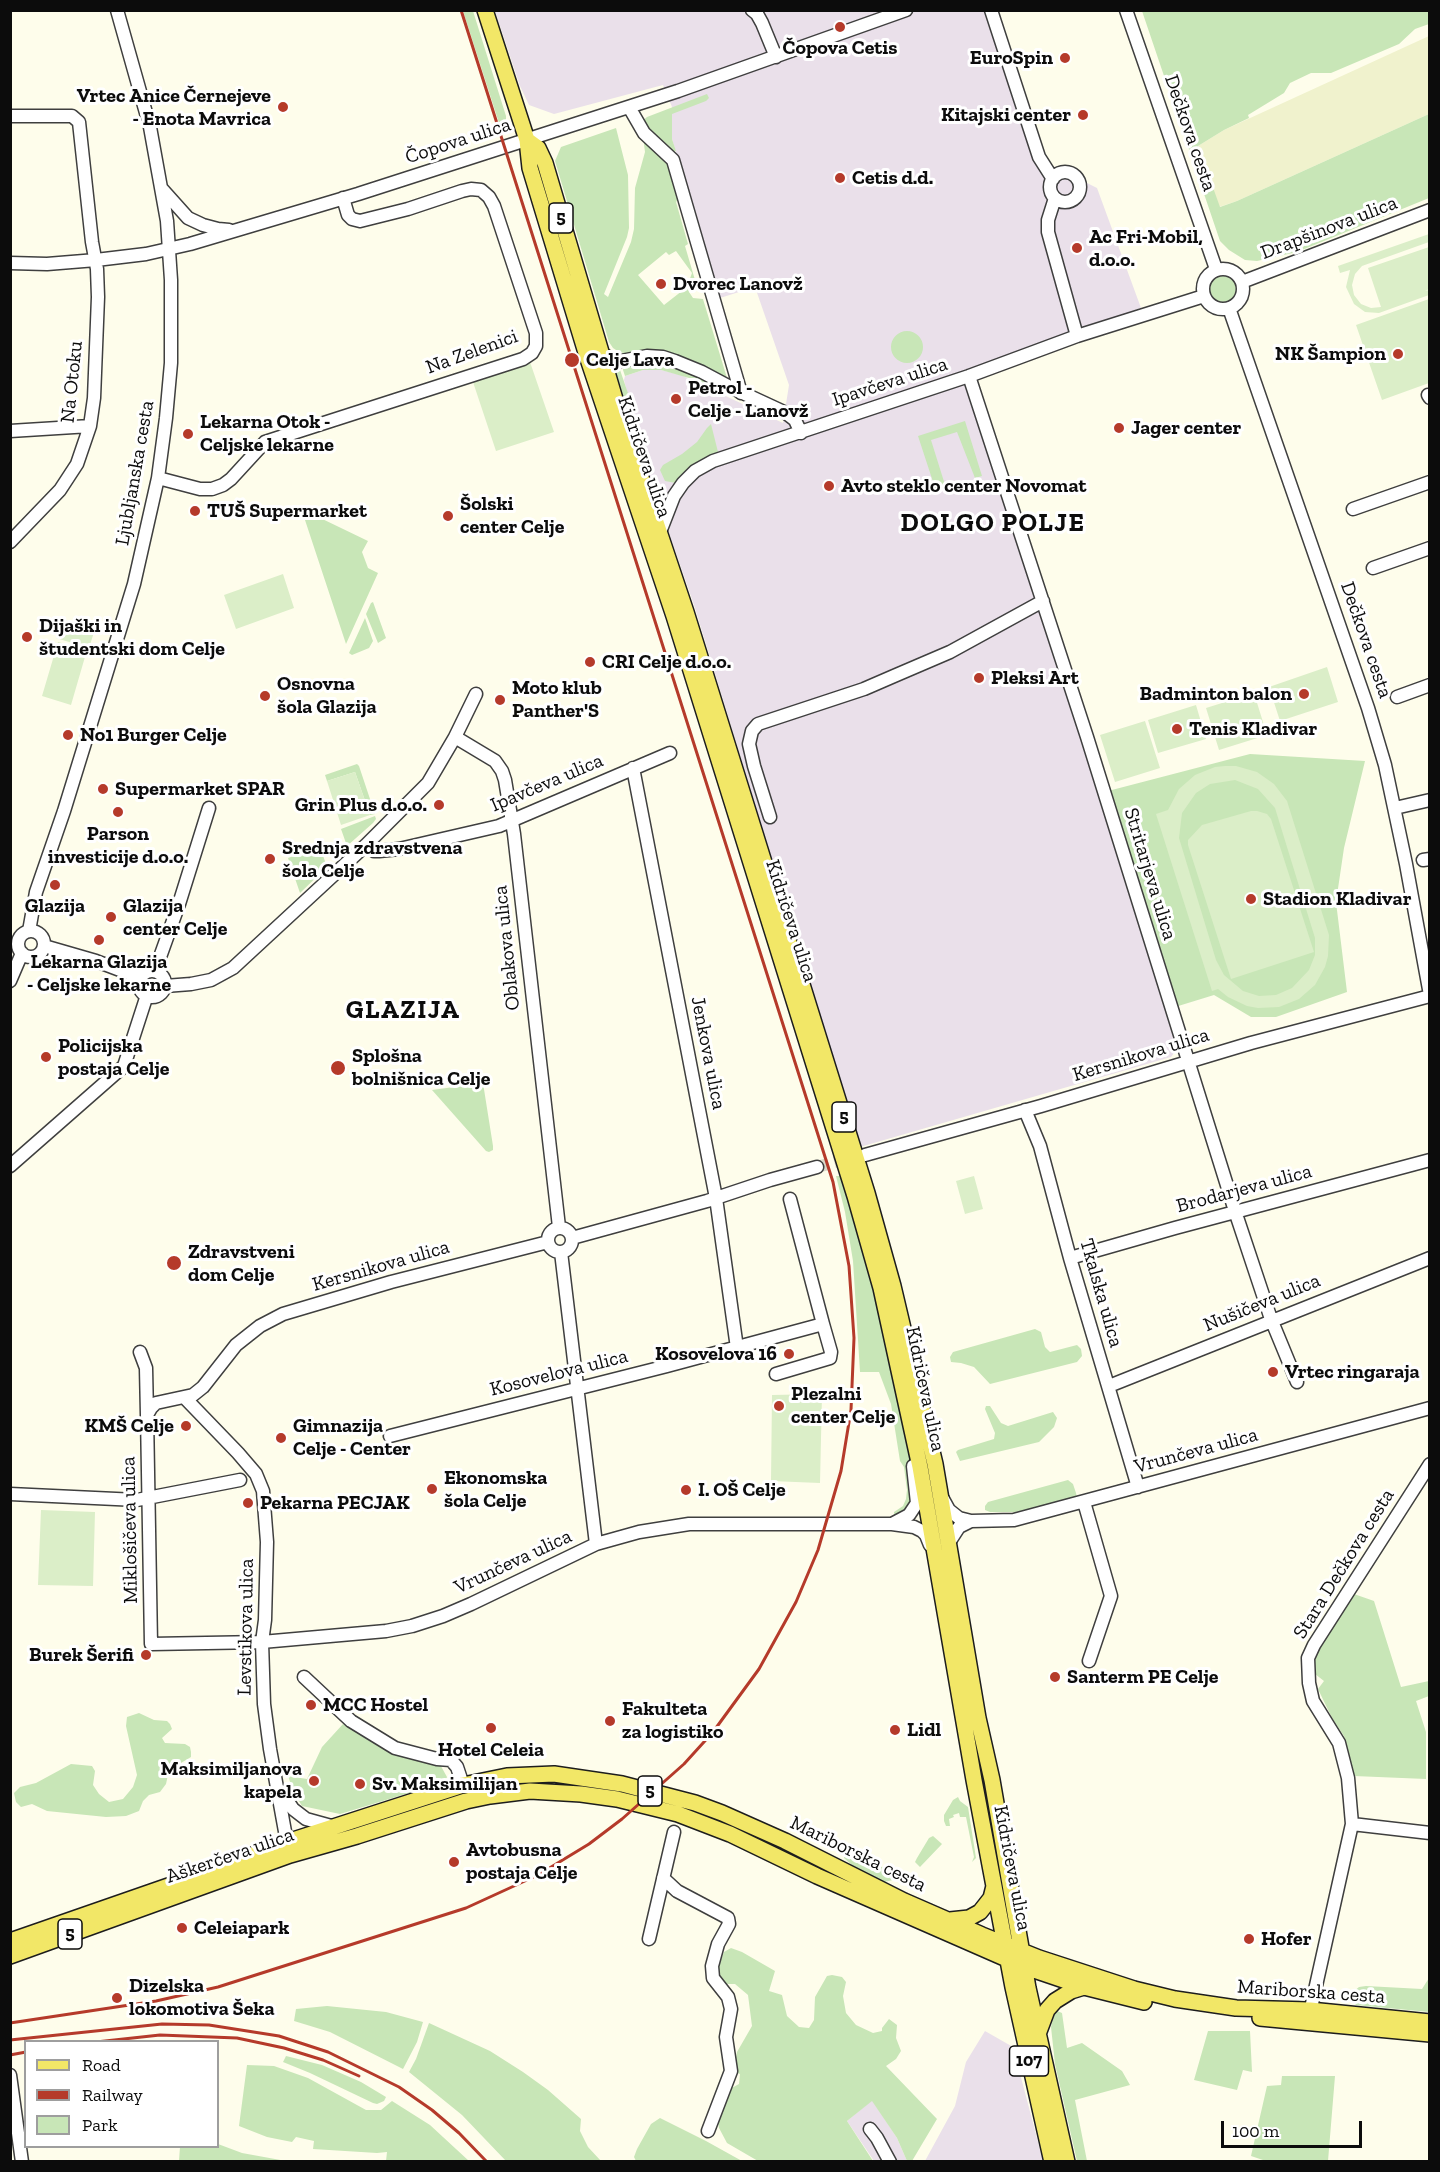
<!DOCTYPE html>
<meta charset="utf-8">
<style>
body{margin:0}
#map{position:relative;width:1440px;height:2172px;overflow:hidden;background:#fefdeb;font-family:"Zilla Slab",serif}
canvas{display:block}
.frame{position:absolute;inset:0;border:12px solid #0c0c0c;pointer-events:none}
.legend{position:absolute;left:24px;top:2040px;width:195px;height:108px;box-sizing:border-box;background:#fff;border:2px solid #9e9e9e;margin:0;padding:8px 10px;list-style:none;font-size:18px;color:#0c0c0c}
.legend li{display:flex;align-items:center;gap:12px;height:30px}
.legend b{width:30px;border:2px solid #9e9e9e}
.scale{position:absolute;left:1221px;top:2121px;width:141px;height:27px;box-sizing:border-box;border:3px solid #0c0c0c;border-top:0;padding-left:8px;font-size:18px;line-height:21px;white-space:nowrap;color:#0c0c0c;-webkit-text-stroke:4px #fff;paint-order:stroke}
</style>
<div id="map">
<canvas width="1440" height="2172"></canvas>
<div class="frame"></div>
<ul class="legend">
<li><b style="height:8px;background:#f2e767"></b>Road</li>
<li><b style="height:8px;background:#b53a2a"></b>Railway</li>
<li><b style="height:16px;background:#c8e6b7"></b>Park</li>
</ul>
<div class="scale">100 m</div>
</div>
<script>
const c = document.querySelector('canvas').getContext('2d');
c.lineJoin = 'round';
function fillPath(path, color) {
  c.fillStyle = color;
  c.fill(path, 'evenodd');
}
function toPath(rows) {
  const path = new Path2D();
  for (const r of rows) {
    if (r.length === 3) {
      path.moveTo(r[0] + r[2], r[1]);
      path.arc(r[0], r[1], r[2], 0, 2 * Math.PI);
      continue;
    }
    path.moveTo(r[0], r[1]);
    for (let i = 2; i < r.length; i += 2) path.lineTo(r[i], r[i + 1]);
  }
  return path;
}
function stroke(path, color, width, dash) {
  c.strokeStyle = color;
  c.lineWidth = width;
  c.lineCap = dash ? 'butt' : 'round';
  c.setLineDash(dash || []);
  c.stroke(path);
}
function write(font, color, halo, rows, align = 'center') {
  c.font = font + ' "Zilla Slab",serif';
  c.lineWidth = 6;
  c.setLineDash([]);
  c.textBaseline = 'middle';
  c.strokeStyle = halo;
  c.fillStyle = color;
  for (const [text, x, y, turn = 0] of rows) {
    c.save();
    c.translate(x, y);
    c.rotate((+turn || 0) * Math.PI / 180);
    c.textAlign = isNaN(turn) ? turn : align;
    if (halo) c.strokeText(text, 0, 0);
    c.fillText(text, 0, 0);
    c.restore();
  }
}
fillPath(toPath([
 [495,11,986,11,1035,157,1097,188,1141,308,967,370,1093,742,1185,1039,1171,1057,860,1147,694,605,644,461,624,380,625,376,643,370,661,370,681,375,783,423,789,385,755,287,720,298,672,139,672,107,663,85,554,114,529,105,520,86],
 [985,2031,1013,2047,1043,2161,925,2161,955,2106,966,2062],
 [872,2100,897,2138,907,2161,874,2161,847,2121]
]), '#eae0ea');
fillPath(toPath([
 [1429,36,1429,114,1237,201,1219,207,1198,146,1224,130]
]), '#f0f2cd');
fillPath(toPath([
 [463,11,473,11,506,116,506,127,500,126],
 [1142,11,1429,11,1429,24,1415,29,1399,44,1331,73,1311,73,1290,83,1284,93,1248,115,1249,118,1224,130,1198,146,1220,207,1237,201,1429,114,1429,198,1297,252,1257,261,1245,260,1229,250,1220,241],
 [707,94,709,98,706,101,672,114,672,139,676,151,667,152,681,195,676,202,688,244,685,246,695,280,689,287,689,292,693,298,703,299,727,378,663,350,644,350,629,354,619,352,613,348,609,342,555,161,561,147,616,128,628,175,629,228,627,237,604,294,608,297,631,242,634,229,635,188,645,152,641,122,647,117],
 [676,251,692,273,687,287,664,305,638,275,666,252,669,255],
 [1223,289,13],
 [907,347,16],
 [648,360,665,361,698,374,716,386,717,389,713,390,689,378,661,370,643,370,625,376,623,370,624,366],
 [613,367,619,367,631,402,644,462,626,415],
 [965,421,982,476,975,478,957,432,931,440,946,488,936,491,918,436],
 [711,424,718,452,696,463,676,483,665,481,660,470,663,465,682,454,697,442,707,428],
 [312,514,368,541,362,552,368,568,378,573,346,644,304,517],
 [373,602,386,638,378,643,366,614,371,603],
 [365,618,373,641,369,648,352,655,349,653],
 [1250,754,1365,761,1344,848,1336,902,1347,992,1276,1017,1251,1017,1214,995,1175,1007,1108,791],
 [357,764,359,766,375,814,370,815,355,772,327,781,325,775],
 [375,816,376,819,373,823,347,846,341,829],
 [320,847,327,867,300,893,288,858],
 [483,1083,493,1146,493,1150,489,1152,486,1151,432,1090],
 [836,1176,842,1176,860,1233,895,1370,915,1492,910,1510,894,1516,894,1512,903,1506,906,1499,907,1490,904,1467,900,1461,891,1404,879,1372,860,1372,853,1261,845,1212],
 [1035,1329,1041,1332,1045,1347,1050,1352,1077,1345,1081,1349,1082,1356,1077,1362,990,1384,974,1367,961,1363,951,1362,950,1357,953,1352],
 [986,1406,990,1406,1001,1423,1008,1426,1053,1412,1057,1418,1054,1427,1039,1442,960,1461,956,1452,958,1450,994,1439,995,1433,985,1409],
 [1068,1480,1073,1484,1076,1493,1077,1498,1072,1501,1015,1512,990,1512,985,1510,985,1506,988,1502],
 [1354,1594,1374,1601,1401,1687,1429,1681,1429,1696,1416,1701,1426,1732,1426,1779,1354,1776,1344,1736,1332,1718,1318,1689,1324,1681,1315,1674,1313,1658,1338,1616],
 [139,1713,154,1720,167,1721,170,1724,172,1729,162,1738,165,1743,185,1744,190,1747,191,1752,191,1757,169,1770,166,1784,160,1792,149,1795,143,1801,139,1811,126,1816,106,1817,47,1811,32,1804,21,1807,16,1802,14,1793,20,1787,36,1783,71,1764,92,1766,95,1771,93,1785,99,1794,109,1802,123,1799,133,1787,137,1775,126,1726,127,1717],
 [343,1724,375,1744,406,1758,437,1759,447,1777,445,1782,340,1814,302,1806,294,1793,288,1776,307,1779,322,1747],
 [958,1797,960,1801,968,1807,976,1858,972,1862,974,1857,966,1817,960,1817,959,1813,953,1815,954,1817,949,1819,950,1826,946,1826,944,1821,944,1815,953,1800],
 [933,1836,942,1844,920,1867,915,1862,917,1858,929,1838],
 [845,1849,848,1850,852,1858,889,1869,893,1880,884,1882,853,1866,844,1858],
 [731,1948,742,1952,775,1971,769,1991,782,1995,787,2016,799,2027,809,2028,814,2020,815,1997,827,1976,832,1975,842,1977,846,1982,843,1996,846,2013,856,2025,873,2033,882,2031,882,2028,889,2019,897,2025,896,2038,901,2051,896,2059,886,2066,937,2119,912,2161,907,2161,897,2138,872,2101,847,2121,873,2161,758,2161,727,2143,719,2128,717,2118,728,2090,739,2084,740,2074,737,2073,734,2067,737,2052,752,2026,748,1995,735,1984,724,1984,716,1973,724,1952],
 [1429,1978,1429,2012,1356,2005,1351,1998,1353,1992,1359,1987,1366,1986,1422,1989],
 [327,2006,386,2012,423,2022,417,2042,403,2069,330,2032,294,2021,296,2009],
 [1055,2010,1062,2013,1067,2048,1082,2043,1122,2071,1130,2085,1075,2100,1087,2161,1077,2161,1055,2064,1051,2027],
 [429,2023,490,2051,523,2072,548,2090,581,2119,580,2131,588,2147,601,2161,506,2161,462,2115,409,2072,416,2059],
 [1208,2031,1250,2031,1252,2072,1243,2070,1237,2090,1194,2080],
 [286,2056,322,2065,361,2082,386,2097,384,2101,377,2104,373,2103,310,2073,283,2062],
 [247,2065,274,2066,308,2078,366,2110,381,2110,392,2101,430,2125,469,2161,386,2161,387,2152,377,2153,313,2149,314,2141,296,2137,292,2142,267,2137,239,2126],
 [1282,2076,1335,2076,1328,2161,1266,2161,1251,2156,1267,2086,1281,2085],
 [660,2118,706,2141,742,2161,636,2161,634,2157,637,2149,651,2124],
 [218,2144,242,2153,286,2161,179,2161,180,2147,218,2146]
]), '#c8e6b7');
fillPath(toPath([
 [1429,234,1429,242,1362,266,1355,274,1352,285,1354,295,1361,304,1371,308,1381,307,1368,268,1429,247,1429,289,1425,291,1429,290,1429,295,1379,313,1365,312,1354,304,1346,287,1350,270,1340,273,1338,266],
 [1429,299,1429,383,1382,400,1356,325],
 [530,362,554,432,496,451,473,382],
 [283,574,294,608,236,629,224,595],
 [62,619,95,629,89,648,56,638],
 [58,642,87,650,71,705,42,696],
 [1327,667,1338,702,1280,721,1269,687],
 [1254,693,1267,735,1219,750,1206,708],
 [1196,705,1206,739,1158,753,1148,720],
 [1145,721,1160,768,1115,782,1100,735],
 [1225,766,1236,766,1257,772,1274,784,1287,801,1329,935,1328,956,1325,967,1315,985,1299,999,1279,1007,1258,1008,1247,1006,1228,997,1218,989,1212,991,1156,814,1168,810,1179,789,1195,775,1215,767],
 [1235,780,1258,789,1275,808,1315,938,1315,955,1309,970,1292,988,1276,995,1259,996,1243,991,1224,975,1216,960,1179,838,1182,813,1196,793,1210,784],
 [355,772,370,815,341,825,327,781],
 [1251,811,1257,811,1267,814,1271,819,1314,952,1231,979,1188,845,1188,840,1202,825],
 [974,1176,983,1209,965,1214,956,1181],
 [822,1394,820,1483,771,1481,772,1395],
 [41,1510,95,1512,93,1586,38,1585]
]), '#dbeec8');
stroke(toPath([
 [817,1167,850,1158]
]), '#dad9ca', 12, [12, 6]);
const minor = toPath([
 [752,10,757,14,762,23,776,57],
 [991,10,1039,157,1053,179],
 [1126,10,1216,269],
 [629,107,644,133,673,160,741,393],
 [10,116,72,116,79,122,92,242,97,269,98,297,94,398,90,426,77,464,60,490,10,542],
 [1065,187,15],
 [162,189,188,218,203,225,218,229,229,230],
 [1055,198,1048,220,1048,232,1077,336],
 [10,263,47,264,96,260,146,254,190,244,358,194,678,91,906,10],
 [1223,289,20],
 [1242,282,1430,210],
 [1229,308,1368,708,1385,765,1406,864,1430,995],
 [603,354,616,362,647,356,663,357,675,361,702,372,732,388,786,413,795,420,801,433],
 [969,376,1087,737,1235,1211,1271,1319,1297,1382],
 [1428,395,1430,398],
 [10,431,90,426],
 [158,478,200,489,212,489,223,485,231,479,265,442,523,359,532,353,536,346,536,333,494,206,489,197,481,190,471,189,462,191,408,209,360,221,352,219,348,215,343,198],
 [1353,509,1430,482],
 [660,532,674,496,683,483,695,471,713,461,969,376,1077,336,1204,296],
 [1373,568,1430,548],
 [476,694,455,737,495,761,502,771,505,780,514,834,559,1227],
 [1397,697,1430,685],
 [455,737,428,783,366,845,374,851,379,851,399,849,499,826,670,753],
 [633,768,716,1198,737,1348],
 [1395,808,1430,800],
 [770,817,754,766,749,744,752,731,758,724,864,689,894,676,950,652,1043,601],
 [1423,860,1430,859],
 [29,931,36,892,64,811,134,584,158,478,166,418,171,363,171,280,167,221,150,127,117,10],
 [31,944,13],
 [44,946,96,961,141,978],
 [155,971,179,904,209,808],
 [152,984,13],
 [10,981,22,953],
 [165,986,191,984,211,980,233,968,366,845],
 [1025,1110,1040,1146,1070,1258,1138,1487],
 [865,1155,1041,1106,1251,1043,1430,996],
 [10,1166,124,1066,147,995],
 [790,1199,823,1324],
 [560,1240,12],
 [572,1238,707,1201,770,1180,817,1167],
 [548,1242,391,1282,283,1314,260,1326,236,1345,203,1387,193,1395,156,1403,151,1408,147,1415,151,1644,262,1642,386,1631,412,1626,443,1616,471,1604,596,1544,639,1532,689,1524,892,1524,914,1527,922,1531,926,1535,930,1545],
 [561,1252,596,1544],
 [1070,1258,1175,1228,1430,1160],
 [140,1352,146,1368,147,1415],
 [1109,1386,1430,1258],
 [184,1397,238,1453,256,1474,263,1491,267,1542,265,1620,262,1642,264,1704,270,1749,288,1848],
 [390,1436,667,1366,823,1324,831,1352,830,1358,776,1374],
 [10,1494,137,1500,240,1480],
 [943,1499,949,1510,959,1518,971,1521,1014,1520,1430,1408],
 [1084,1502,1111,1596,1089,1661],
 [892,1524,909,1515,917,1503,913,1466],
 [948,1544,959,1527,971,1521],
 [304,1677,351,1721,395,1748,437,1759,451,1760,457,1767,463,1785],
 [281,1791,293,1809,306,1819,335,1827],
 [1352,1824,1430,1833],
 [663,1878,677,1891,728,1918,729,1924,718,1944,712,1966,713,1978,728,1997,731,2009,726,2037,731,2071,708,2131],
 [649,1939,674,1832],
 [1309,2017,1352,1824,1348,1778,1339,1743,1313,1701,1309,1683,1308,1658,1314,1645,1430,1464],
 [10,2075,22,2162],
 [870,2129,877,2138,890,2162]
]);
const major = toPath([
 [485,10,527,140,530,168,587,356,674,616,855,1196,881,1288,920,1467,974,1780,1013,1987,1052,2162],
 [527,140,538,148,545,163,617,406,686,612,867,1193,893,1286,935,1464,978,1718,992,1780,1028,1988,1067,2162],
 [950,1920,969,1918,980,1912,991,1898,994,1886],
 [10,1941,197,1876,287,1842,463,1785,507,1776,554,1774,622,1784,695,1803,722,1813,785,1841,904,1901,982,1935,1039,1958,1134,1989,1175,1999,1236,2008,1310,2010,1430,2022],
 [10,1956,290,1855,357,1836,466,1801,490,1796,530,1791,581,1794,617,1799,678,1814,730,1834,817,1876,1025,1967,1084,1987,1144,2002],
 [1260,2018,1430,2034],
 [1038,2034,1047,2010,1055,2001,1071,1991,1084,1987]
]);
stroke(minor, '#3f3f3f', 15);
stroke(major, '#1d1d1d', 18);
stroke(minor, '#fff', 12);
stroke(major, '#f2e767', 15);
stroke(toPath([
 [10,2023,156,2001,218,1987,466,1908,538,1875,589,1844,622,1819,684,1764,713,1732,759,1669,796,1602,818,1550,841,1471,851,1410,854,1338,849,1266,833,1182,461,10],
 [10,2040,162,2024,209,2025,279,2036,328,2052,399,2087,432,2110,459,2133,487,2162],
 [96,2042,160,2035,237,2038,284,2048,323,2060,359,2076],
 [10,2055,26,2052]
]), '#b53a2a', 3);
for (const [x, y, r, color] of [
 [840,27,6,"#b53a2a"],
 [1065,58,6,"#b53a2a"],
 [283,107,6,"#b53a2a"],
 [1083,115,6,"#b53a2a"],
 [840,178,6,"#b53a2a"],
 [1077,248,6,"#b53a2a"],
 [661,284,6,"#b53a2a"],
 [1398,354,6,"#b53a2a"],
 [572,360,8,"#b53a2a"],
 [676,399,6,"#b53a2a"],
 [1119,428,6,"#b53a2a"],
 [188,434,6,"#b53a2a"],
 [829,486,6,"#b53a2a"],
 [195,511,6,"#b53a2a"],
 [448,516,6,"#b53a2a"],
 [27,637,6,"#b53a2a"],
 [590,662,6,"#b53a2a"],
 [979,678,6,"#b53a2a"],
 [1304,694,6,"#b53a2a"],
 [265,696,6,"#b53a2a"],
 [500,700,6,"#b53a2a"],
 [1177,729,6,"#b53a2a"],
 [68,735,6,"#b53a2a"],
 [103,789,6,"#b53a2a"],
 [439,805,6,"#b53a2a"],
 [118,812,6,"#b53a2a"],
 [270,859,6,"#b53a2a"],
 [55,885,6,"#b53a2a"],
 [1251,899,6,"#b53a2a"],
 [111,917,6,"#b53a2a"],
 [99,940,6,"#b53a2a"],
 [46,1057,6,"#b53a2a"],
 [338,1068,8,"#b53a2a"],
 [174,1263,8,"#b53a2a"],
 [789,1354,6,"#b53a2a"],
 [1273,1372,6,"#b53a2a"],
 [779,1406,6,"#b53a2a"],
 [186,1426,6,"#b53a2a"],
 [281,1438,6,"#b53a2a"],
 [432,1489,6,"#b53a2a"],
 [686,1490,6,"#b53a2a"],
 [248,1503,6,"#b53a2a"],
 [146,1655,6,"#b53a2a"],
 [1055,1677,6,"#b53a2a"],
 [311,1705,6,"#b53a2a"],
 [610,1721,6,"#b53a2a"],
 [491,1728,6,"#b53a2a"],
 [895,1730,6,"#b53a2a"],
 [314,1781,6,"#b53a2a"],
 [360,1784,6,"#b53a2a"],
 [454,1862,6,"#b53a2a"],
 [182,1928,6,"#b53a2a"],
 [1249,1939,6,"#b53a2a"],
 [117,1998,6,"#b53a2a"]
]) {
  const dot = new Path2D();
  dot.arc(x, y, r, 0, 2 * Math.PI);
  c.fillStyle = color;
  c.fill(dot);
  stroke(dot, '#fff', 2);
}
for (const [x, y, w] of [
 [561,218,24],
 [844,1117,24],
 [650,1791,24],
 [70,1934,24],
 [1029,2061,39]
]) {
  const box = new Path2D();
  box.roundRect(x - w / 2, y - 15, w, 30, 4.5);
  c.fillStyle = '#fff';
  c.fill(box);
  stroke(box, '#0c0c0c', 1.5);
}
write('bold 18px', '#0c0c0c', null, [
 ["5",561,218],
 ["5",844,1117],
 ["5",650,1791],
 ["5",70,1934],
 ["107",1029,2061]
]);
write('bold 20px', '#0c0c0c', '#fff', [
 ["Čopova Cetis",840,48,"center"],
 ["EuroSpin",1053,58,"right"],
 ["Vrtec Anice Černejeve",271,96,"right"],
 ["- Enota Mavrica",271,119,"right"],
 ["Kitajski center",1071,115,"right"],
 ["Cetis d.d.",852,178],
 ["Ac Fri-Mobil,",1089,237],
 ["d.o.o.",1089,260],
 ["Dvorec Lanovž",673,284],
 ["NK Šampion",1386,354,"right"],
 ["Celje Lava",586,360],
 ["Petrol -",688,388],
 ["Celje - Lanovž",688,411],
 ["Lekarna Otok -",200,422],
 ["Celjske lekarne",200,445],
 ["Jager center",1131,428],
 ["Avto steklo center Novomat",841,486],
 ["Šolski",460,504],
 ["center Celje",460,527],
 ["TUŠ Supermarket",207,511],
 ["Dijaški in",39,626],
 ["študentski dom Celje",39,649],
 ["CRI Celje d.o.o.",602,662],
 ["Pleksi Art",991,678],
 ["Osnovna",277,684],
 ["šola Glazija",277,707],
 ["Moto klub",512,688],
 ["Panther'S",512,711],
 ["Badminton balon",1292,694,"right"],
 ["Tenis Kladivar",1189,729],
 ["No1 Burger Celje",80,735],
 ["Supermarket SPAR",115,789],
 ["Grin Plus d.o.o.",427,805,"right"],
 ["Parson",118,834,"center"],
 ["investicije d.o.o.",118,857,"center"],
 ["Srednja zdravstvena",282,848],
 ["šola Celje",282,871],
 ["Stadion Kladivar",1263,899],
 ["Glazija",55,906,"center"],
 ["Glazija",123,906],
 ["center Celje",123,929],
 ["Lekarna Glazija",99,962,"center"],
 ["- Celjske lekarne",99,985,"center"],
 ["Policijska",58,1046],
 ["postaja Celje",58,1069],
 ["Splošna",352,1056],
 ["bolnišnica Celje",352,1079],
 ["Zdravstveni",188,1252],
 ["dom Celje",188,1275],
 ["Kosovelova 16",777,1354,"right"],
 ["Vrtec ringaraja",1285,1372],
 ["Plezalni",791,1394],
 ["center Celje",791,1417],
 ["KMŠ Celje",174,1426,"right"],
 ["Gimnazija",293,1426],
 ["Celje - Center",293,1449],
 ["Ekonomska",444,1478],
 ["šola Celje",444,1501],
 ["I. OŠ Celje",698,1490],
 ["Pekarna PECJAK",260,1503],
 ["Burek Šerifi",134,1655,"right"],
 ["Santerm PE Celje",1067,1677],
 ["MCC Hostel",323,1705],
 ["Fakulteta",622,1709],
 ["za logistiko",622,1732],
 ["Lidl",907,1730],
 ["Hotel Celeia",491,1750,"center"],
 ["Maksimiljanova",302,1769,"right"],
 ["kapela",302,1792,"right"],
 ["Sv. Maksimilijan",372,1784],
 ["Avtobusna",466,1850],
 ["postaja Celje",466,1873],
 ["Celeiapark",194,1928],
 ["Hofer",1261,1939],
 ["Dizelska",129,1986],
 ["lokomotiva Šeka",129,2009]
], 'left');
write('20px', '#0c0c0c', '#fff', [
 ["Dečkova cesta",1190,133,71],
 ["Čopova ulica",458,141,-18],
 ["Drapšinova ulica",1329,228,-21],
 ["Na Zelenici",472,352,-20],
 ["Na Otoku",72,382,-84],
 ["Ipavčeva ulica",890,382,-18],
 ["Kidričeva ulica",644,457,71],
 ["Ljubljanska cesta",135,473,-80],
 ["Dečkova cesta",1366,640,71],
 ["Ipavčeva ulica",547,783,-23],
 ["Stritarjeva ulica",1150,874,73],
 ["Kidričeva ulica",791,921,72],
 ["Oblakova ulica",507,948,-96],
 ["Jenkova ulica",708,1053,79],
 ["Kersnikova ulica",1141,1055,-17],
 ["Brodarjeva ulica",1244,1189,-15],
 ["Kersnikova ulica",381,1266,-16],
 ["Tkalska ulica",1101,1293,74],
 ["Nušičeva ulica",1262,1303,-22],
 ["Kosovelova ulica",559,1373,-14],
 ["Kidričeva ulica",925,1389,78],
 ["Vrunčeva ulica",1196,1451,-15],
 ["Miklošičeva ulica",130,1530,-91],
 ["Vrunčeva ulica",513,1562,-25],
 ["Stara Dečkova cesta",1344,1564,-58],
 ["Levstikova ulica",246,1627,-89],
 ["Mariborska cesta",858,1854,26],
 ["Aškerčeva ulica",230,1856,-19],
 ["Kidričeva ulica",1012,1868,79],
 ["Mariborska cesta",1311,1992,4]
]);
c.letterSpacing = '1.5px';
write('bold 26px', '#0c0c0c', '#fff', [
 ["DOLGO POLJE",993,524],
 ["GLAZIJA",403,1011]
]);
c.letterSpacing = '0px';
</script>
